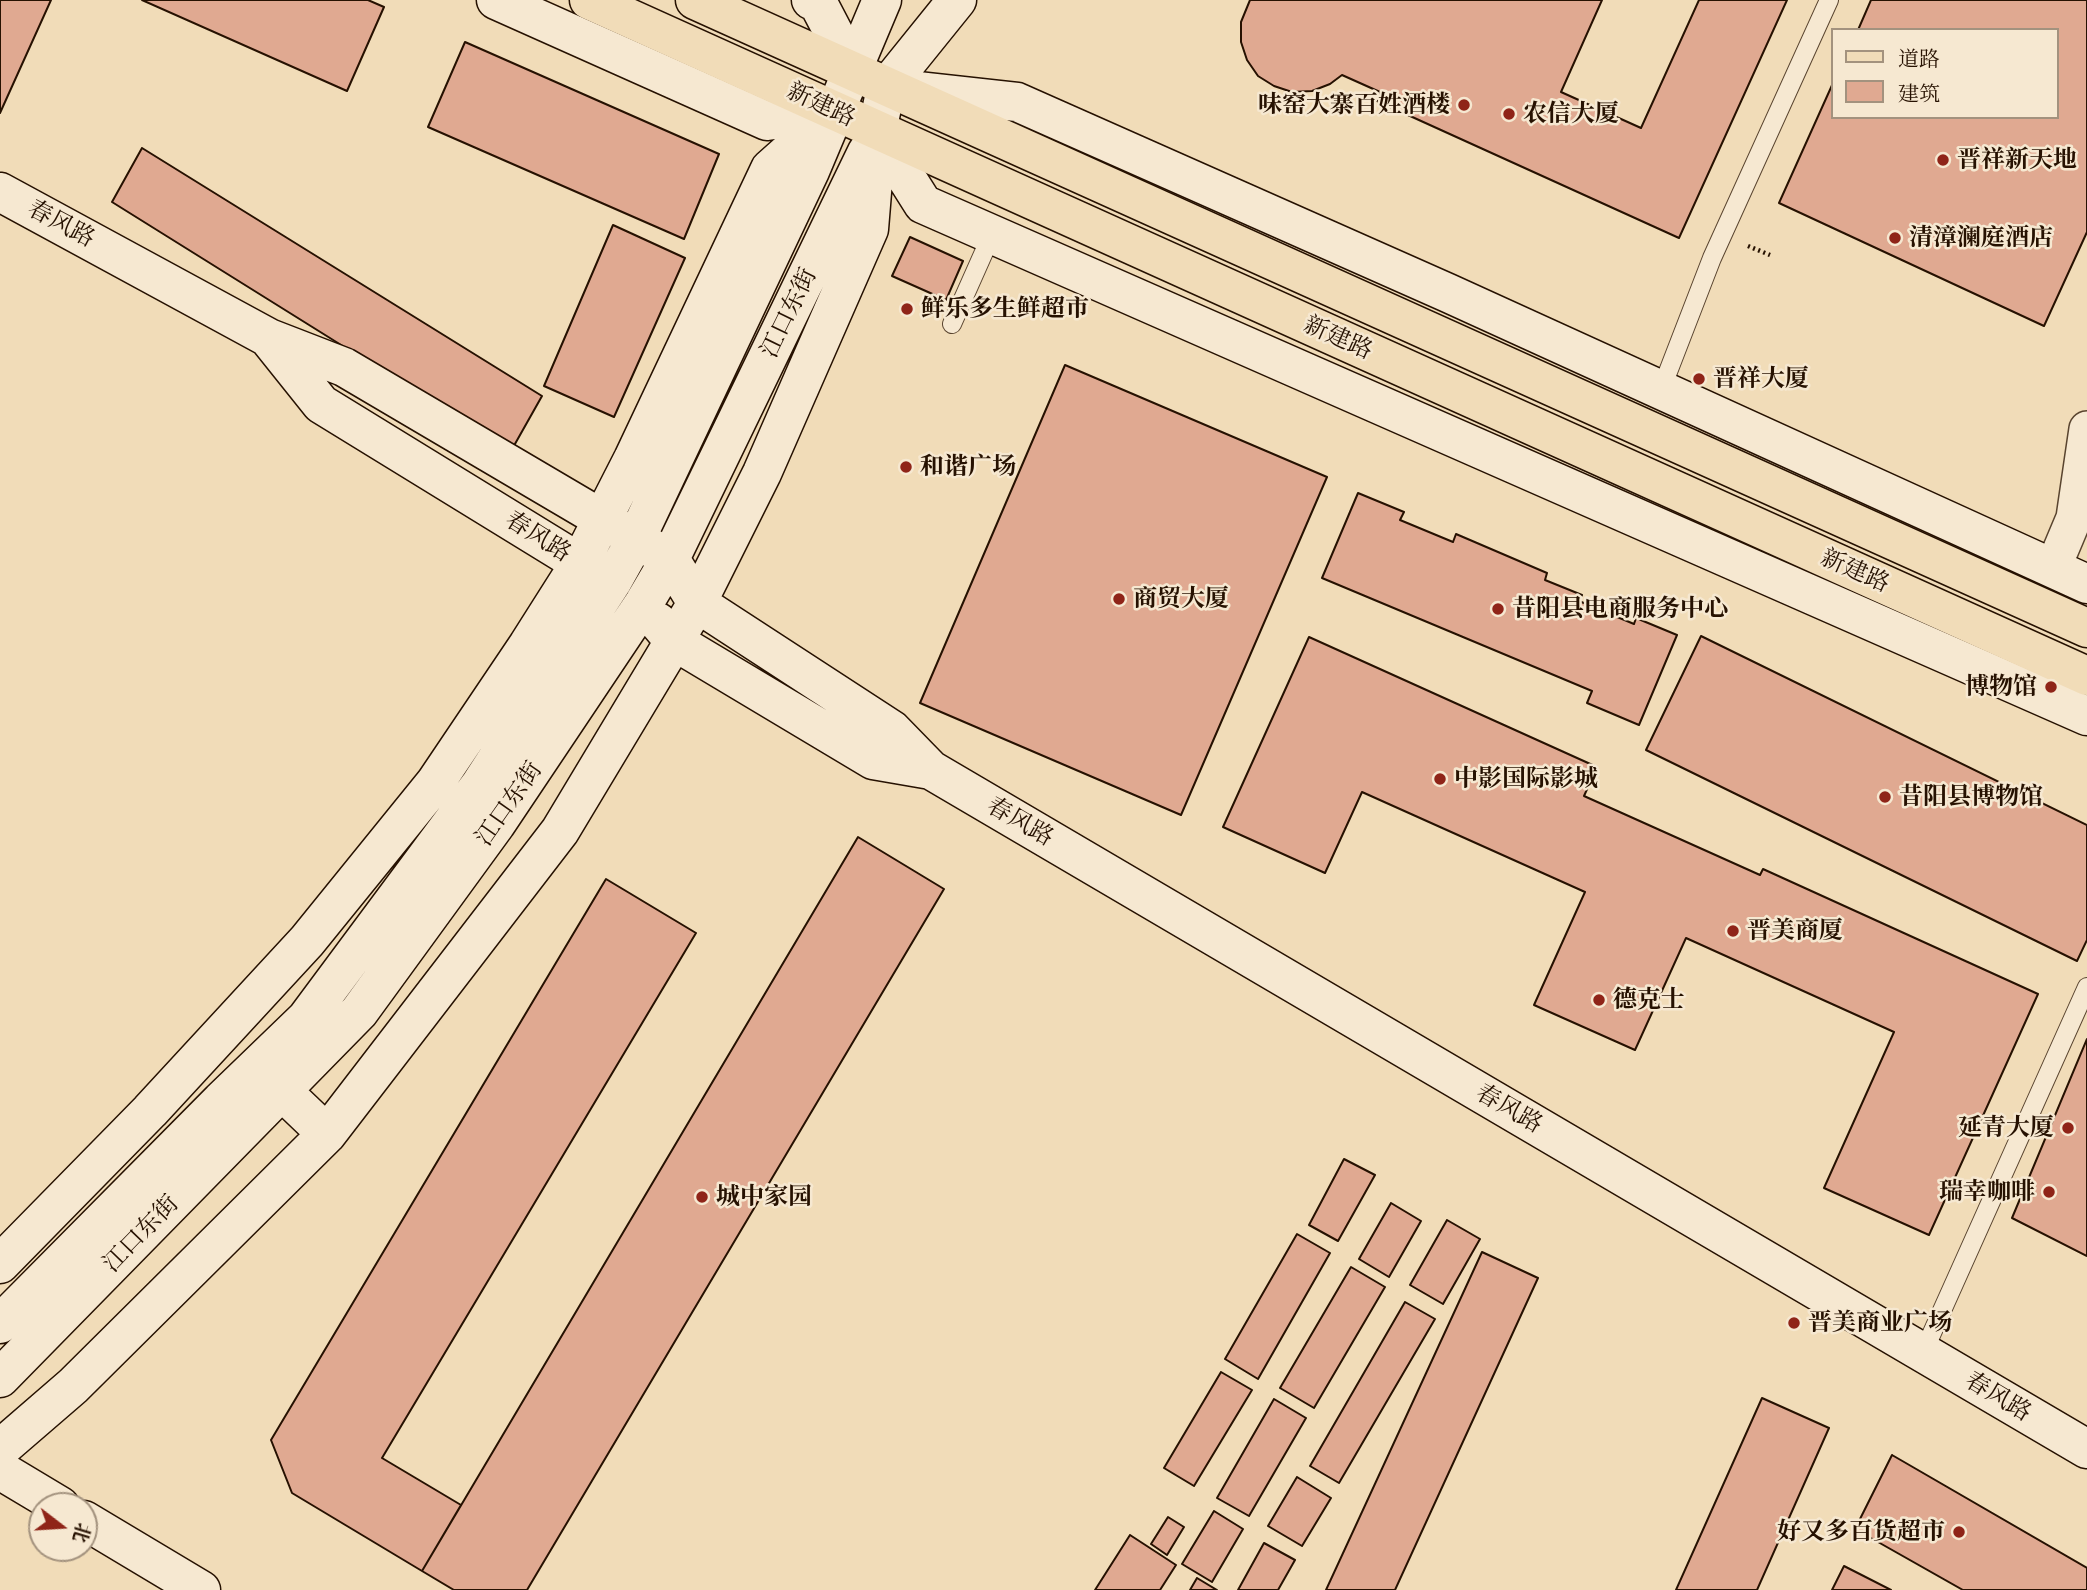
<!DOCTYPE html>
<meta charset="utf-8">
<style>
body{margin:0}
#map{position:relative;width:2087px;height:1590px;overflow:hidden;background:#f1dcb8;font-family:"Libre Caslon Text","Noto Serif SC",serif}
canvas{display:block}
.legend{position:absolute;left:1831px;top:28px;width:228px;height:91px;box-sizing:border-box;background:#f6e8d1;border:2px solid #a3927e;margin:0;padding:9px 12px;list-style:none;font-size:21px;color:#261101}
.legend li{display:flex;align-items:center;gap:14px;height:35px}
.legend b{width:35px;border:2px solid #a3927e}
.north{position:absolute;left:28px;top:1492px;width:70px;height:70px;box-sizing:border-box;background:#f6e8d1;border:2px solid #a3927e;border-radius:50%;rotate:107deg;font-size:19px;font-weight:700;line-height:28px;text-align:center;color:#261101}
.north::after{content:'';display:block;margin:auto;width:24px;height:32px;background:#8f2418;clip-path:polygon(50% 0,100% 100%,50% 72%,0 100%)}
</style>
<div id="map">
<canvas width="2087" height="1590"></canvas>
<ul class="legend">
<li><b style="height:9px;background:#f1dcb8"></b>道路</li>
<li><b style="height:19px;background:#e0a991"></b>建筑</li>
</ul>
<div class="north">北</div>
</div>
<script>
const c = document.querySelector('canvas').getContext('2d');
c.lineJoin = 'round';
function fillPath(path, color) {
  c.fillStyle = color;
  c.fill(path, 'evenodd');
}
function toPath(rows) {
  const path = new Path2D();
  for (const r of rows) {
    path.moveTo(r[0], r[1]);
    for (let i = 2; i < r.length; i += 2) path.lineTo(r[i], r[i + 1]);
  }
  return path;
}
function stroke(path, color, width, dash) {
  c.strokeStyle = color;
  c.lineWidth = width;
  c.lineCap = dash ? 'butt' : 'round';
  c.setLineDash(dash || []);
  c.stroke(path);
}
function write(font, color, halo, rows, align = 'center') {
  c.font = font + ' "Libre Caslon Text","Noto Serif SC",serif';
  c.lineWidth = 5;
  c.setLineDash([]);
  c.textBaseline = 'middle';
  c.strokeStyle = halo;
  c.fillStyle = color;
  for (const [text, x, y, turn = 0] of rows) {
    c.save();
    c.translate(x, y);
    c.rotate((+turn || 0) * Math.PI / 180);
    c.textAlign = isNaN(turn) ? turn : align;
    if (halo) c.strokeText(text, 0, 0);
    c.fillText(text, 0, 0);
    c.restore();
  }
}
const building = toPath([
 [0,0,51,0,0,113,0,0],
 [142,0,368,0,384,7,347,91,142,0],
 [1250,0,1602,0,1561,92,1641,128,1699,0,1787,0,1679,238,1377,101,1380,92,1342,75,1330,84,1312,91,1292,92,1274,86,1258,76,1247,60,1241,42,1241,22,1250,0],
 [1871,0,2087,0,2087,232,2044,326,1779,203,1833,83,1833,117,2057,117,2057,30,1858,30,1871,0],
 [465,42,719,154,684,239,428,127,465,42],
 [142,148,542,396,511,451,112,202,142,148],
 [613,225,685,258,614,417,544,386,613,225],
 [910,237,963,261,946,300,892,276,910,237],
 [1065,365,1327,477,1181,815,920,703,1065,365],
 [1358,493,1404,512,1400,520,1453,542,1456,534,1547,573,1545,580,1582,595,1579,601,1634,624,1636,618,1677,635,1639,725,1587,703,1592,691,1322,578,1358,493],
 [1701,636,2087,825,2087,940,2077,961,1646,750,1701,636],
 [1309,637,1597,767,1584,796,1760,875,1763,869,2038,994,1929,1235,1824,1188,1894,1032,1686,938,1635,1050,1534,1005,1585,892,1362,792,1325,873,1223,827,1309,637],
 [858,837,944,889,527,1590,454,1590,422,1571,858,837],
 [606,879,696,933,382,1458,461,1505,422,1571,292,1493,271,1440,606,879],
 [2087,1039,2087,1256,2012,1218,2087,1039],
 [1344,1159,1375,1175,1338,1241,1309,1225,1344,1159],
 [1391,1203,1421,1221,1389,1277,1359,1259,1391,1203],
 [1447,1220,1480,1239,1443,1304,1410,1285,1447,1220],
 [1297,1234,1330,1253,1258,1379,1225,1359,1297,1234],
 [1482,1252,1538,1278,1395,1590,1326,1590,1482,1252],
 [1351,1267,1385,1287,1314,1408,1280,1388,1351,1267],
 [1405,1302,1435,1319,1339,1483,1310,1466,1405,1302],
 [1221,1372,1252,1390,1194,1486,1164,1468,1221,1372],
 [1762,1398,1829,1428,1757,1590,1676,1590,1762,1398],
 [1274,1399,1306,1418,1249,1516,1217,1498,1274,1399],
 [1892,1455,2087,1568,2087,1590,1963,1590,1855,1529,1892,1455],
 [1297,1477,1331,1498,1302,1546,1268,1526,1297,1477],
 [1214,1511,1243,1529,1212,1582,1182,1564,1214,1511],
 [1168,1517,1184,1527,1167,1555,1151,1544,1168,1517],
 [1130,1535,1176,1565,1160,1590,1095,1590,1130,1535],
 [1264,1543,1295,1560,1278,1590,1238,1590,1264,1543],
 [1844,1566,1891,1590,1832,1590,1844,1566],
 [1197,1578,1217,1590,1190,1590,1197,1578]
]);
fillPath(building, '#e0a991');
stroke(building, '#261101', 2);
const lane = toPath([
 [952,324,992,234],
 [1661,390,1712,258,1829,0],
 [1923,1353,2087,987]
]);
const street = toPath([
 [2053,568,2074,518,2087,429]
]);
const secondary = toPath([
 [496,0,767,121,835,111],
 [811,0,818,3,853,70],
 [899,89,1017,102,1448,293,2087,584],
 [877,131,923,204,2087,716],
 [0,192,269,338,344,367,636,539,670,559,697,603,892,730,931,770,2087,1449],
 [269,339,321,404,601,576],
 [658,622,674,641,873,760,931,770],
 [282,1091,327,1134],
 [0,1264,150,1111,307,941,435,783,528,645,580,563,633,459,770,169,826,119],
 [0,1324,221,1101,306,1019,480,785,612,582,636,539,810,171,882,0],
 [0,1378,359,1012,496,824,644,603,670,559,867,152],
 [0,1449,73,1386,327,1134,560,831,697,603,762,473,869,229,877,131,886,88,957,0],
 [0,1470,60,1506],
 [84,1520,201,1590]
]);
const primary = toPath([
 [589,0,2087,676],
 [695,0,2087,628]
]);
stroke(lane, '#59442f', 20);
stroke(street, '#59442f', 38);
stroke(secondary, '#261101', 41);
stroke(primary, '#261101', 41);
stroke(toPath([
 [1748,246,1770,255]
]), '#261101', 4.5, [2, 3.5]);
stroke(lane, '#f6e8d1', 18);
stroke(street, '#f6e8d1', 35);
stroke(secondary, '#f6e8d1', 38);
stroke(primary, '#f1dcb8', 38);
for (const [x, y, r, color] of [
 [1464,105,7,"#8f2418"],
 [1509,114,7,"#8f2418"],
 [1943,160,7,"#8f2418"],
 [1895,238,7,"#8f2418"],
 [907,309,7,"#8f2418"],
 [1699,379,7,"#8f2418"],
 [906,467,7,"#8f2418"],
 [1119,599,7,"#8f2418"],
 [1498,609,7,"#8f2418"],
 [2051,687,7,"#8f2418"],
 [1440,779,7,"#8f2418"],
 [1885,797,7,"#8f2418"],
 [1733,931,7,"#8f2418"],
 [1599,1000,7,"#8f2418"],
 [2068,1128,7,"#8f2418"],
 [2049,1192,7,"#8f2418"],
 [702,1197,7,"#8f2418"],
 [1794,1323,7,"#8f2418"],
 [1959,1532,7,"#8f2418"]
]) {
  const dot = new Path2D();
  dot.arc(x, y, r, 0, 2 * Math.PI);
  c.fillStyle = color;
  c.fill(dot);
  stroke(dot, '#f6e8d1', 2.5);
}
write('24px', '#261101', '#f6e8d1', [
 ["新建路",821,105,25],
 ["春风路",61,224,28],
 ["江口东街",789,313,-64],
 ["新建路",1338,338,24],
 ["春风路",538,537,32],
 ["新建路",1855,571,24],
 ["江口东街",509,804,-55],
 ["春风路",1020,822,30],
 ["春风路",1509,1109,30],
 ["江口东街",141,1234,-46],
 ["春风路",1998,1397,31]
]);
write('bold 24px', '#261101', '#f6e8d1', [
 ["味窑大寨百姓酒楼",1450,105,"right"],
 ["农信大厦",1523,114],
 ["晋祥新天地",1957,160],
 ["清漳澜庭酒店",1909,238],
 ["鲜乐多生鲜超市",921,309],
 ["晋祥大厦",1713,379],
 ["和谐广场",920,467],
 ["商贸大厦",1133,599],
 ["昔阳县电商服务中心",1512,609],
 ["博物馆",2037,687,"right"],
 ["中影国际影城",1454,779],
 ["昔阳县博物馆",1899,797],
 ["晋美商厦",1747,931],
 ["德克士",1613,1000],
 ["延青大厦",2054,1128,"right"],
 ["瑞幸咖啡",2035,1192,"right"],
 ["城中家园",716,1197],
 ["晋美商业广场",1808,1323],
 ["好又多百货超市",1945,1532,"right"]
], 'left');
</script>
